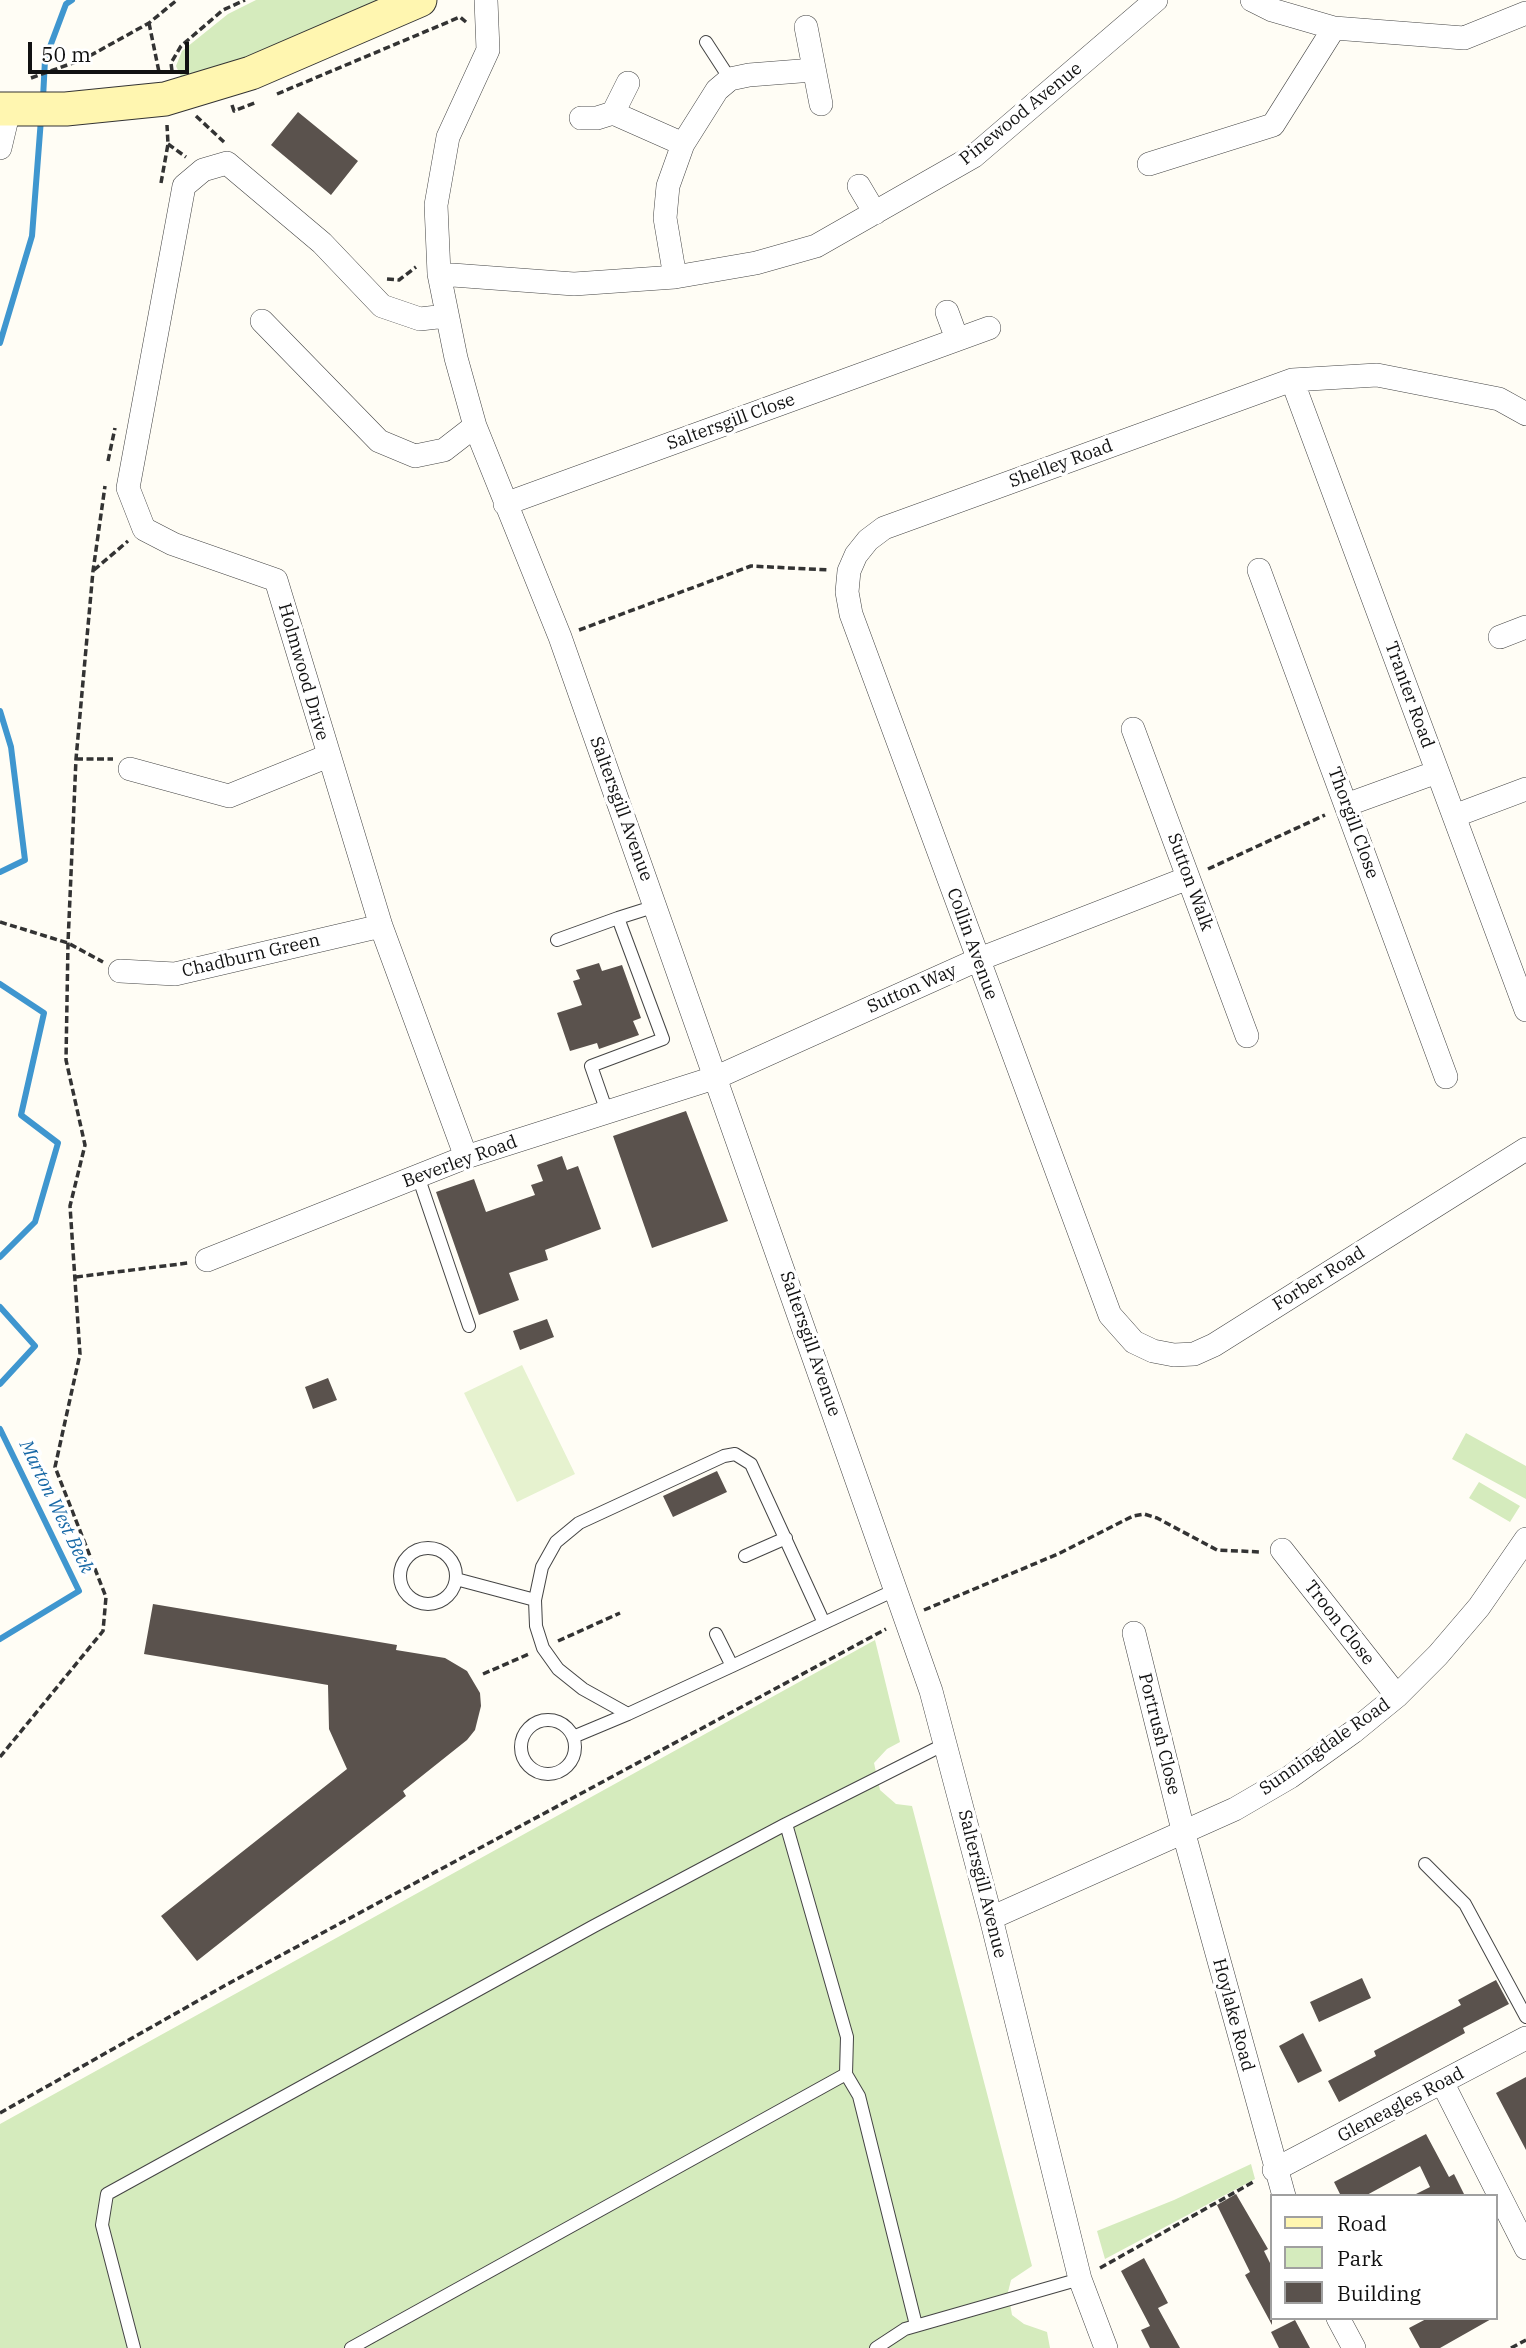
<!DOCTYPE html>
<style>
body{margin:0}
#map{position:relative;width:1526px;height:2348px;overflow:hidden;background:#fffdf5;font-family:"IBM Plex Serif",serif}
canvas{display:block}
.legend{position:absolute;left:1270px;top:2194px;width:228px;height:126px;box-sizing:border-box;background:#fff;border:2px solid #a0a0a0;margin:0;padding:9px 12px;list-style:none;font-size:21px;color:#111}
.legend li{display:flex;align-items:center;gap:14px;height:35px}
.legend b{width:35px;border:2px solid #a0a0a0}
.scale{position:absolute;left:28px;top:42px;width:161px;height:32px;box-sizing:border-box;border:4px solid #111;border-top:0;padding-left:9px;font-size:21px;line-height:24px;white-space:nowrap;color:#111;-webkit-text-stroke:5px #fff;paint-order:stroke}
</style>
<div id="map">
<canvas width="1526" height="2348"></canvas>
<ul class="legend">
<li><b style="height:9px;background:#fff6b0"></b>Road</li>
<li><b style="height:19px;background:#d5ebbd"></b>Park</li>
<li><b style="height:19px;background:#5a524d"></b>Building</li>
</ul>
<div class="scale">50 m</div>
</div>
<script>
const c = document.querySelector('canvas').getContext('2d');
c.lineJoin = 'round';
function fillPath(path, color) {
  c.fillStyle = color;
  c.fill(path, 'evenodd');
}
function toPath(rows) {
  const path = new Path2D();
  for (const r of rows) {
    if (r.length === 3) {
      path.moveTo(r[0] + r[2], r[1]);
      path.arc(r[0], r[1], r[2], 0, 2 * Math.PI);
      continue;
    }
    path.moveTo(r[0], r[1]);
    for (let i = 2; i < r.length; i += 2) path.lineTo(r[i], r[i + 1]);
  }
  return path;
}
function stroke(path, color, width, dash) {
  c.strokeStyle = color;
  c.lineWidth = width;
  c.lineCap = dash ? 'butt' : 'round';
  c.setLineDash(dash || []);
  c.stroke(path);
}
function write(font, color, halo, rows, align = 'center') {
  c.font = font + ' "IBM Plex Serif",serif';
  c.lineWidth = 7;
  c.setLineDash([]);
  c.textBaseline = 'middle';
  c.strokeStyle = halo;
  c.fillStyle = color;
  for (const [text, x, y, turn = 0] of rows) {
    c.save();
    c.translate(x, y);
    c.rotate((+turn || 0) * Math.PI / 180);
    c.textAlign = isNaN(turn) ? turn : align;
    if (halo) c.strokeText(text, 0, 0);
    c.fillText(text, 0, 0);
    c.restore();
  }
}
fillPath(toPath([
 [256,0,389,0,252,60,182,79,176,66,182,51,228,14],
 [1466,1433,1526,1466,1526,1499,1452,1459],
 [1479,1482,1520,1506,1510,1522,1469,1498],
 [875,1640,900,1742,887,1749,874,1763,880,1790,896,1804,912,1806,1032,2266,1011,2280,1008,2292,1012,2315,1024,2324,1047,2332,1050,2348,0,2348,0,2124],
 [1251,2164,1255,2179,1105,2259,1097,2231,1174,2200]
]), '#d5ebbd');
fillPath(toPath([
 [522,1365,575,1474,517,1502,464,1393]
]), '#e6f2cf');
stroke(toPath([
 [43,98,45,60,66,4,72,0],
 [0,343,32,236,41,119],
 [0,711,11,747,25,860,0,872],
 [0,984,44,1013,21,1115,58,1143,35,1222,0,1257],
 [0,1307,35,1346,0,1384],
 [0,1429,79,1591,0,1639]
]), '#3f96cf', 6);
fillPath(toPath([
 [298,112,358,161,331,195,271,145],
 [599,963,602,971,622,965,641,1018,633,1021,639,1035,599,1049,597,1043,570,1051,557,1013,582,1005,573,981,580,979,576,970],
 [686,1111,728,1221,652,1248,613,1136],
 [562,1156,567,1170,578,1166,601,1229,545,1250,548,1260,509,1273,519,1300,479,1315,436,1192,474,1179,486,1212,535,1195,531,1185,543,1181,537,1165],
 [547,1319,554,1337,520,1350,513,1331],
 [328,1378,337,1400,313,1409,305,1387],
 [717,1471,727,1492,673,1517,663,1496],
 [153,1604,397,1645,396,1650,445,1658,467,1671,480,1693,481,1706,475,1730,467,1740,403,1791,406,1796,197,1961,161,1916,347,1769,329,1729,328,1685,144,1654],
 [1362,1978,1371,1998,1319,2022,1310,2002],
 [1496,1980,1509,2004,1463,2028,1465,2033,1339,2102,1328,2081,1376,2056,1374,2051,1461,2005,1458,2000],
 [1303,2033,1322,2071,1298,2083,1279,2046],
 [1526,2077,1526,2150,1496,2093],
 [1426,2134,1449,2177,1454,2174,1465,2196,1412,2196,1430,2187,1420,2166,1365,2196,1341,2196,1334,2182],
 [1236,2194,1268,2249,1264,2251,1272,2267,1272,2325,1245,2275,1250,2272,1217,2205],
 [1144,2258,1168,2303,1158,2308,1180,2348,1150,2348,1141,2330,1150,2326,1121,2271],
 [1428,2318,1493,2318,1440,2348,1420,2348,1409,2328],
 [1295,2320,1310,2348,1279,2348,1271,2332]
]), '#5a524d');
const lane = toPath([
 [706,42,730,79],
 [557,940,618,918],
 [607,1112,591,1066,663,1039,618,918,656,906],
 [418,1176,469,1326],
 [428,1576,28],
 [745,1556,786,1538],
 [456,1579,535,1600],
 [824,1623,751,1464,735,1454,724,1456,579,1523,556,1542,542,1567,535,1600,536,1626,543,1648,558,1669,583,1689,628,1714,732,1666,824,1623,895,1590],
 [716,1634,732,1666],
 [548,1747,27],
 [573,1737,628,1714],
 [1425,1864,1465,1904,1526,2017],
 [846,2074,859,2096,916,2325],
 [134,2348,102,2225,107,2194,594,1926,786,1824,947,1743],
 [351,2348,846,2074,847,2037,786,1824],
 [876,2348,905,2329,1080,2279]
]);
const street = toPath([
 [486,0,488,50,448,137,436,205,439,274,456,358,475,426,560,637,931,1691,991,1918,1080,2279,1106,2348],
 [1252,0,1272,10,1334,28,1464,38,1526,13],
 [806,27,821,104],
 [613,113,683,144],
 [581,118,597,118,613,113,628,83],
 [0,148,9,110],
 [1149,164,1273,125,1334,28],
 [859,186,875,213],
 [439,274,574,284,675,277,756,263,816,246,974,156,1156,0],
 [675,277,665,218,668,186,683,144,717,90,730,79,749,75,813,70],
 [947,312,957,339],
 [446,316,420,319,382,306,322,243,227,163,203,170,184,186,128,488,144,529,173,544,276,580,381,926,466,1157],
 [262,321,379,441,415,456,444,450,475,426],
 [1292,380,1526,1010],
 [1526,414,1499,399,1377,375,1292,380,884,528,868,540,856,555,849,571,847,592,851,614,1110,1315,1134,1342,1153,1351,1174,1355,1194,1354,1214,1345,1526,1149],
 [505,504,989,328],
 [1259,570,1446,1077],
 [1500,637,1526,627],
 [1133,729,1247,1036],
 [130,769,229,796,328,756],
 [1346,805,1437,772],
 [1454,816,1526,789],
 [120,971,175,974,381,926],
 [207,1260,466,1157,717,1077,977,960,1188,878],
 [1282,1550,1397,1696],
 [1134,1633,1184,1834,1284,2196],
 [991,1918,1235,1809,1290,1777,1353,1732,1397,1696,1438,1655,1479,1607,1526,1539],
 [1442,2082,1526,2248],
 [1274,2170,1526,2038],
 [1338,2318,1354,2348]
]);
const secondary = toPath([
 [0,109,66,109,165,99,251,73,420,0]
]);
stroke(lane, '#444', 14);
stroke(street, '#444', 24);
stroke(secondary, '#333', 35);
stroke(toPath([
 [149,23,159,72],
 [172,71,171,63,181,46,223,10,245,0],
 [31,78,84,59,149,23,177,0],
 [277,94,460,17,466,22],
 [232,105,234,111,257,102],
 [196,116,224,142],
 [168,144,186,157],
 [161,183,168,144,167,125],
 [387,279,399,280,416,267],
 [108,461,115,428],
 [94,570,128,541],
 [579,630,751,566,829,570],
 [76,759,113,759],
 [1208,869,1325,815],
 [0,922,68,943,103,962],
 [76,1277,188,1263],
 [924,1610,1058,1554,1133,1516,1144,1514,1157,1518,1217,1550,1261,1552],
 [558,1641,620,1613],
 [483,1674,529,1654],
 [0,1757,103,1631,106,1597,55,1467,80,1354,70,1206,85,1145,66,1060,68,943,76,759,93,571,105,486],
 [0,2113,224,1986,886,1629],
 [1100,2268,1255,2181],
 [1511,2348,1526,2340]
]), '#333', 3.5, [7, 3.5]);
stroke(lane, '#fff', 12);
stroke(street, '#fff', 23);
stroke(secondary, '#fff6b0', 33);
write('18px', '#111', '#fff', [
 ["Pinewood Avenue",1021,114,-39],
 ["Saltersgill Close",731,422,-20],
 ["Shelley Road",1061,464,-20],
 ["Holmwood Drive",303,672,74],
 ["Tranter Road",1409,695,70],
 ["Saltersgill Avenue",621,809,70],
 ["Thorgill Close",1353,823,70],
 ["Sutton Walk",1190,882,70],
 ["Collin Avenue",972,944,70],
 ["Chadburn Green",251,956,-13],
 ["Sutton Way",912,989,-24],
 ["Beverley Road",460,1162,-20],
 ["Forber Road",1319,1279,-32],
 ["Saltersgill Avenue",810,1344,71],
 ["Troon Close",1339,1623,52],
 ["Portrush Close",1159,1734,76],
 ["Sunningdale Road",1325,1747,-35],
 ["Saltersgill Avenue",982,1884,76],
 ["Hoylake Road",1233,2015,75],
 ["Gleneagles Road",1401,2105,-28]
]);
write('italic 19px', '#1768a6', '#fff', [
 ["Marton West Beck",56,1507,64]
]);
</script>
